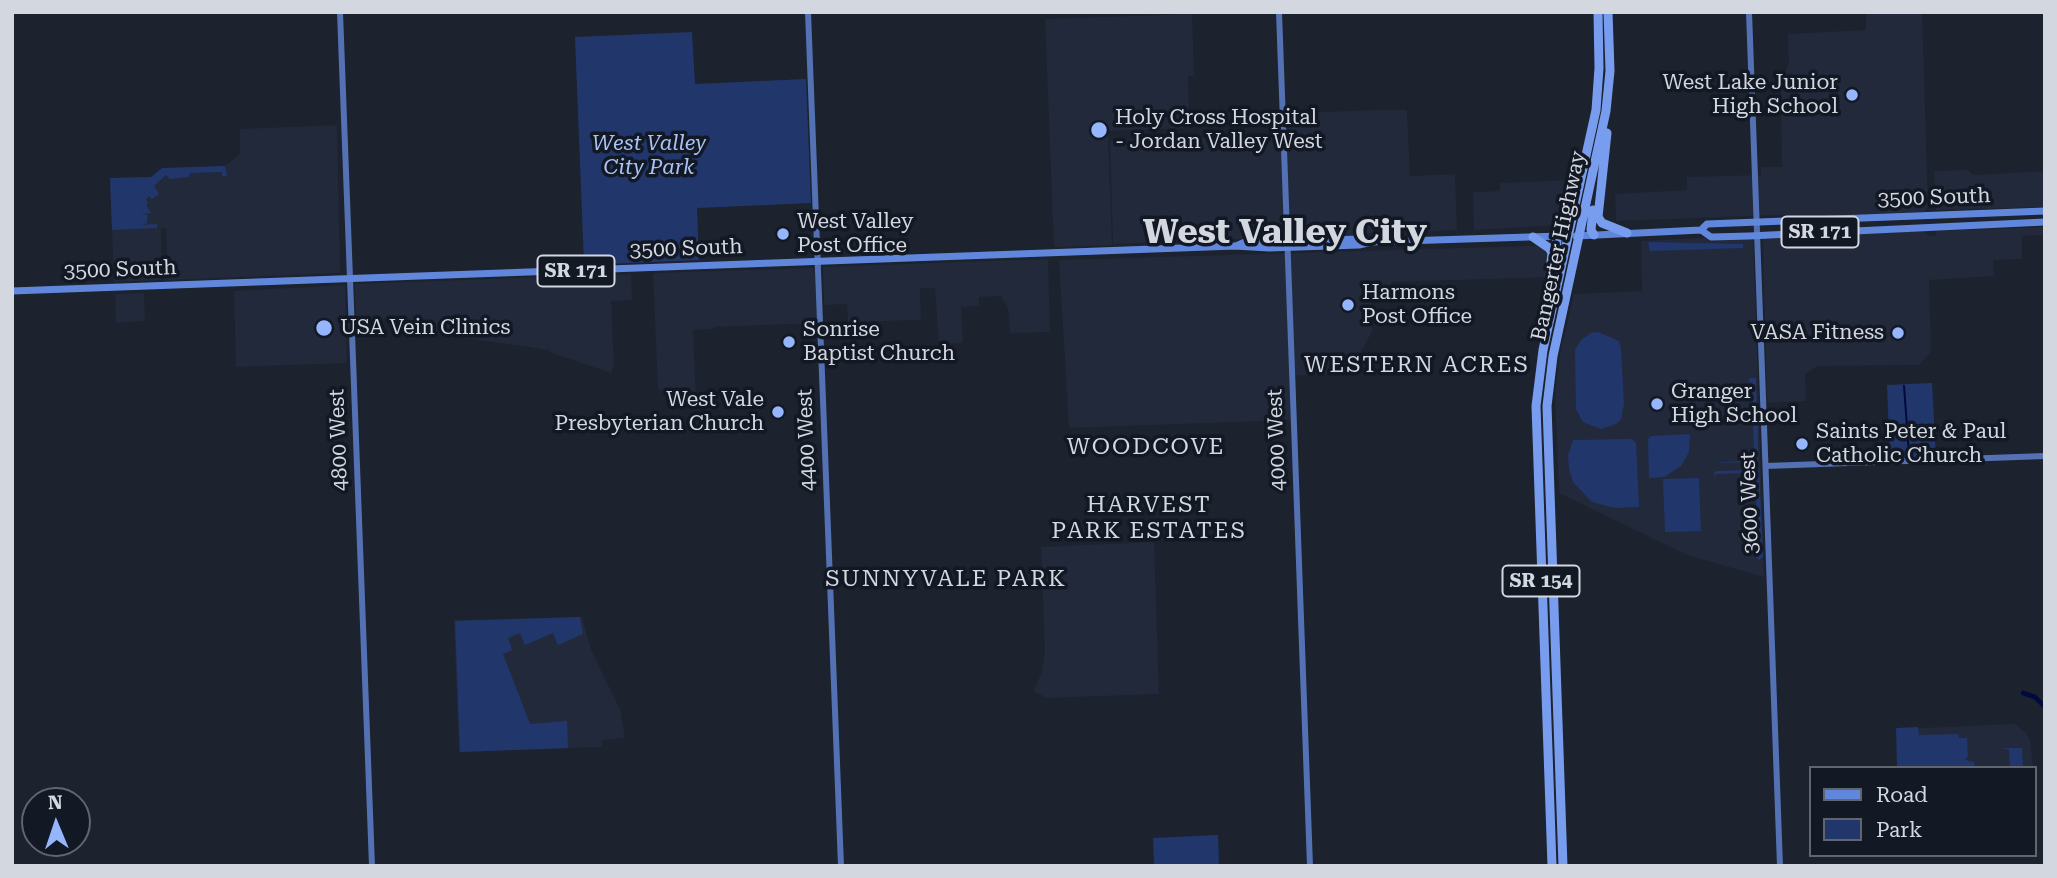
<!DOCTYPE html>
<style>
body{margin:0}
#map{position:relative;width:2057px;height:878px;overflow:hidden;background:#1c222e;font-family:"Roboto Serif",serif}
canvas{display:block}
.frame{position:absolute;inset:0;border:14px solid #d3d7df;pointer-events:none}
.legend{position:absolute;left:1809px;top:766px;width:228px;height:91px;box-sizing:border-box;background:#131924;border:2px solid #60656f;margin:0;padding:9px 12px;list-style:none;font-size:21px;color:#d3d7df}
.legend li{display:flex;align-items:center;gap:14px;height:35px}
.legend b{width:35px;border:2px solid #60656f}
.north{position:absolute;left:21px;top:787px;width:70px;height:70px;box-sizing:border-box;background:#131924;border:2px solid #60656f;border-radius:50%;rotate:358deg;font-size:19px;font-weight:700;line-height:28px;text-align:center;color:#d3d7df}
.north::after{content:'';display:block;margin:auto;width:24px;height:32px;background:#95b6fd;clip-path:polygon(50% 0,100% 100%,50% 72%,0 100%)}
</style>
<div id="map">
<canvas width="2057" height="878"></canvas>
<div class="frame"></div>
<ul class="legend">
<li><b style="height:9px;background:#6187dc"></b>Road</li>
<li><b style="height:19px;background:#21376c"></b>Park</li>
</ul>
<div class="north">N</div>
</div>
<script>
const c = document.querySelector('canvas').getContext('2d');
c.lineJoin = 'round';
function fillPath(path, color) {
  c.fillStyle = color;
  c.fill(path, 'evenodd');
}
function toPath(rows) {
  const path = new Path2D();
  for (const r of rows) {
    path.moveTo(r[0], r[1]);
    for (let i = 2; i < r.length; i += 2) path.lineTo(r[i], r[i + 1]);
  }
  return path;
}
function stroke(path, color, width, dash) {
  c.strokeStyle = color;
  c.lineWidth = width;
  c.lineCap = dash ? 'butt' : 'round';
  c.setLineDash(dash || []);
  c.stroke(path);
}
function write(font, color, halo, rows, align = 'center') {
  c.font = font + ' "Roboto Serif",serif';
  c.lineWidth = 7;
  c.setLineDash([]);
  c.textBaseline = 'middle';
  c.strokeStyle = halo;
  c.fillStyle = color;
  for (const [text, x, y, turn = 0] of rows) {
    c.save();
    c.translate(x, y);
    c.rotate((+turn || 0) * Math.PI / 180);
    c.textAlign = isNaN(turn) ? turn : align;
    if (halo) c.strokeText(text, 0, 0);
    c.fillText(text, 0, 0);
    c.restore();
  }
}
fillPath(toPath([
 [1866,12,1922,12,1928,207,1925,212,1809,217,1777,215,1616,221,1615,194,1687,190,1687,177,1761,175,1761,167,1782,167,1781,80,1789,63,1788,34,1866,30],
 [1192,14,1194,76,1188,76,1189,128,1108,131,1112,245,1054,247,1045,19],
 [1378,110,1407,110,1410,176,1455,174,1457,230,1113,244,1110,141,1289,135,1288,116,1292,113],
 [337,125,340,273,168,280,166,228,161,228,161,280,114,282,110,178,151,177,162,168,225,166,240,154,240,129],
 [1968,170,1973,175,2045,171,2045,207,1936,210,1934,171],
 [1573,180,1564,223,1562,225,1474,230,1473,192,1500,191,1500,183],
 [2045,227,2045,235,2022,236,2022,259,1993,260,1994,276,1929,280,1931,352,1919,365,1818,366,1805,374,1806,401,1767,403,1763,239,1923,231,1929,236,1936,235,1937,231],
 [1753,235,1759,413,1764,577,1687,555,1559,493,1555,395,1560,355,1574,294,1642,291,1641,241],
 [1564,245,1553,277,1391,282,1391,293,1371,294,1372,332,1349,373,1289,376,1291,420,1069,428,1059,260],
 [1048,259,1050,332,1010,333,1008,308,1001,296,979,297,979,306,961,307,963,343,939,344,935,288,920,288,921,320,848,322,847,304,824,305,823,267],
 [812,268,815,271,817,323,714,327,714,329,693,330,696,401,658,389,653,273],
 [631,274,632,300,611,301,614,366,611,373,549,352,550,350,417,331,405,318,356,320,355,284],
 [345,285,347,363,236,367,234,291],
 [144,293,145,321,116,323,115,294],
 [1154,542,1159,694,1047,698,1033,691,1042,672,1045,651,1041,547],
 [582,617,591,650,620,709,625,738,602,740,602,747,459,752,454,620],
 [2015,724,2026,733,2030,740,2033,768,1900,768,1898,729]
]), '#21293b');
fillPath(toPath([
 [692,32,695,84,806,79,811,203,697,208,699,260,584,265,575,37],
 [225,166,227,176,222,176,222,172,190,173,189,177,170,179,166,175,154,186,159,194,152,199,149,196,146,199,148,203,146,205,151,213,141,214,147,215,147,223,142,225,157,224,157,228,112,230,110,178,151,177,162,168],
 [1648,242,1743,244,1743,248,1650,251],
 [1598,332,1619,341,1621,349,1624,404,1621,419,1616,424,1601,429,1583,422,1576,409,1575,350,1581,340,1591,333],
 [1750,378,1756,378,1757,420,1750,420,1753,417,1752,383,1748,382],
 [1932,383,1936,458,1890,459,1887,385],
 [1750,422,1758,422,1758,462,1714,463,1750,460,1750,455,1754,455,1753,425],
 [1690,434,1689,452,1681,466,1664,477,1649,478,1648,439,1651,436],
 [1632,439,1636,443,1639,507,1614,508,1592,502,1573,482,1569,469,1568,455,1573,440],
 [1759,470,1763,557,1759,560,1755,556,1755,553,1758,551,1755,476,1751,475,1750,473,1716,474,1715,477,1714,473,1716,471],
 [1699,478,1701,531,1665,532,1663,479],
 [580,617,583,634,558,645,553,633,525,645,520,633,508,638,512,650,503,654,530,724,567,721,568,748,460,752,455,621],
 [1918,727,1919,735,1958,734,1959,738,1967,738,1968,757,1965,758,1968,761,1974,762,1975,767,1897,768,1896,728],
 [2003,748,2022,748,2023,767,2010,768,2009,750],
 [1218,835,1219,866,1154,866,1153,838]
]), '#21376c');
stroke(toPath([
 [1904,386,1909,454]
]), '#01093d', 2);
stroke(toPath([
 [2023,693,2035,697,2045,707]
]), '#01093d', 4.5);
stroke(toPath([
 [340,12,372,866],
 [808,12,841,866],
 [1279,12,1310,866],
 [1749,12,1780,866],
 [1766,466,2045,456]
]), '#5472b3', 6);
stroke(toPath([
 [1701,230,1711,237,1749,236,2045,222],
 [1576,236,1701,230,1707,224,2045,211],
 [1236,246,1245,242,1359,239,1372,242],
 [12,291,1235,246,1269,248,1359,245,1372,242,1560,236]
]), '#6187dc', 7);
stroke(toPath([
 [1607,133,1598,217,1602,223,1627,233],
 [1593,210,1591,230,1594,235],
 [1533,237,1549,248,1552,253,1543,327],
 [1556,262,1557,236],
 [1552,866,1536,406,1543,350,1596,110,1599,68,1598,12],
 [1563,866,1547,406,1553,356,1606,111,1610,71,1608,12]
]), '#789dee', 9);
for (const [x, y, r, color] of [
 [1852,95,7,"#95b6fd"],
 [1099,130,9,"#95b6fd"],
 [783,234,7,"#95b6fd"],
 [1348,305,7,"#95b6fd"],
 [324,328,9,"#95b6fd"],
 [1898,333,7,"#95b6fd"],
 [789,342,7,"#95b6fd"],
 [1657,404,7,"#95b6fd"],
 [778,412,7,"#95b6fd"],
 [1802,444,7,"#95b6fd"]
]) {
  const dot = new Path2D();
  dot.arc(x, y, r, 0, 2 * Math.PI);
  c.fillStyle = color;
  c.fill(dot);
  stroke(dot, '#131924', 2.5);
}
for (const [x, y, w] of [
 [1820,232,77],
 [576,271,77],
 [1541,581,77]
]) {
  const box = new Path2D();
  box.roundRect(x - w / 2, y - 15.5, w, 31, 5);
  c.fillStyle = '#131924';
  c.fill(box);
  stroke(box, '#d3d7df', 2);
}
write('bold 19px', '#d3d7df', null, [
 ["SR 171",1820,232],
 ["SR 171",576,271],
 ["SR 154",1541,581]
]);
write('21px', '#d3d7df', '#131924', [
 ["West Lake Junior",1838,83,"right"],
 ["High School",1838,107,"right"],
 ["Holy Cross Hospital",1115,118],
 ["- Jordan Valley West",1115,142],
 ["West Valley",797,222],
 ["Post Office",797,246],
 ["Harmons",1362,293],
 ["Post Office",1362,317],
 ["USA Vein Clinics",340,328],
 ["Sonrise",803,330],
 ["Baptist Church",803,354],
 ["VASA Fitness",1884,333,"right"],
 ["Granger",1671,392],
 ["High School",1671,416],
 ["West Vale",764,400,"right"],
 ["Presbyterian Church",764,424,"right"],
 ["Saints Peter & Paul",1816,432],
 ["Catholic Church",1816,456]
], 'left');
write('italic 21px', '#aac2f5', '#131924', [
 ["West Valley",649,144],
 ["City Park",649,168]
]);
write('21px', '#d3d7df', '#131924', [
 ["3500 South",1934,198,-2],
 ["Bangerter Highway",1559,246,-78],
 ["3500 South",686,249,-2],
 ["3500 South",120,270,-2],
 ["4800 West",339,440,-92],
 ["4400 West",807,440,-92],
 ["4000 West",1277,440,-92],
 ["3600 West",1750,503,-92]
]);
c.letterSpacing = '2px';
write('23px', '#d3d7df', '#131924', [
 ["WESTERN ACRES",1417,365],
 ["WOODCOVE",1146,447],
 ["HARVEST",1149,505],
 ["PARK ESTATES",1149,531],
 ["SUNNYVALE PARK",946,579]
]);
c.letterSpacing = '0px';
write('bold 35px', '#d3d7df', '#131924', [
 ["West Valley City",1285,233]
]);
</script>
